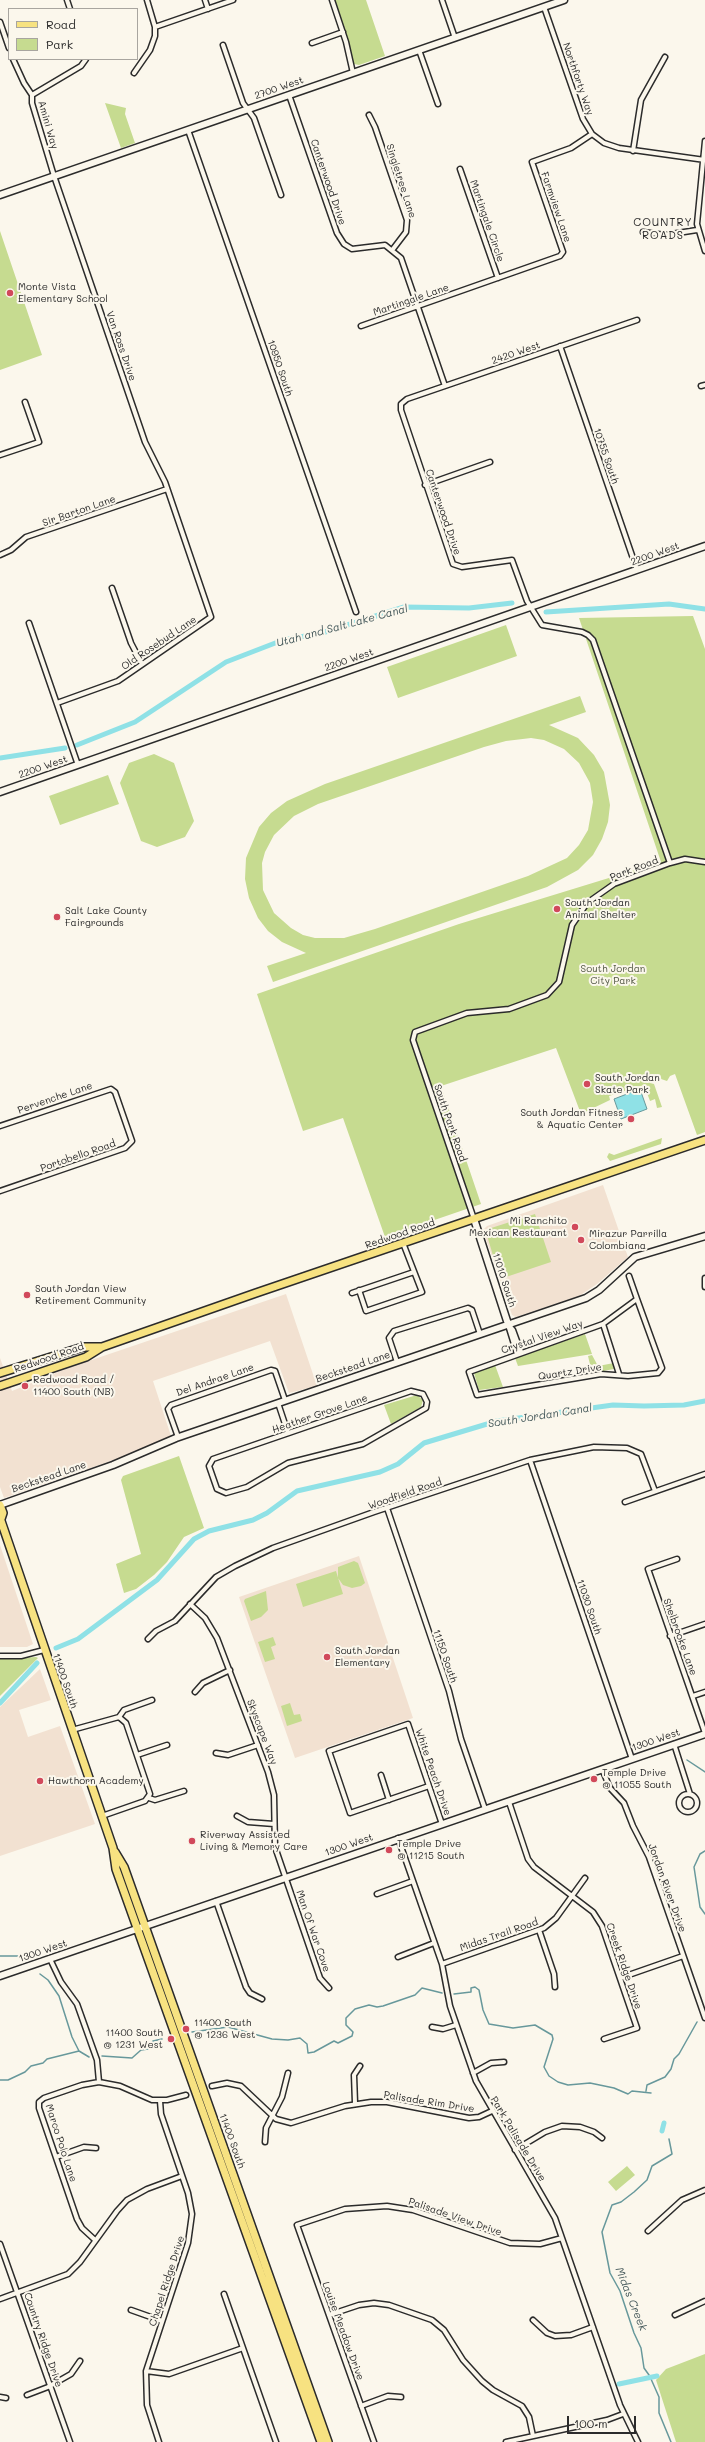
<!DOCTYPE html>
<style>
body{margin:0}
#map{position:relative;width:705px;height:2442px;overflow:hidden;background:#fbf7ec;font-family:Mali,sans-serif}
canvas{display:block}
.legend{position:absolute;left:8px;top:8px;width:130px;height:52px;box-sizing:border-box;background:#fbf7ec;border:1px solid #a8a59f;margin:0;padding:5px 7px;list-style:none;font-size:12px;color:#2b2b2b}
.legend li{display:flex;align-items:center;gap:8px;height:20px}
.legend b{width:20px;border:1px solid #a8a59f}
.scale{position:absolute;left:567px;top:2416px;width:69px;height:18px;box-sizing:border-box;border:2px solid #2b2b2b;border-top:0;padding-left:5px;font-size:12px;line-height:14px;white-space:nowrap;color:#2b2b2b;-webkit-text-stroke:3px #fbf7ec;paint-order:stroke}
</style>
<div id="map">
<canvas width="705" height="2442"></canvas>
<ul class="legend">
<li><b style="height:5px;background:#f7e281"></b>Road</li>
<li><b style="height:11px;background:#c6db90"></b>Park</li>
</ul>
<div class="scale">100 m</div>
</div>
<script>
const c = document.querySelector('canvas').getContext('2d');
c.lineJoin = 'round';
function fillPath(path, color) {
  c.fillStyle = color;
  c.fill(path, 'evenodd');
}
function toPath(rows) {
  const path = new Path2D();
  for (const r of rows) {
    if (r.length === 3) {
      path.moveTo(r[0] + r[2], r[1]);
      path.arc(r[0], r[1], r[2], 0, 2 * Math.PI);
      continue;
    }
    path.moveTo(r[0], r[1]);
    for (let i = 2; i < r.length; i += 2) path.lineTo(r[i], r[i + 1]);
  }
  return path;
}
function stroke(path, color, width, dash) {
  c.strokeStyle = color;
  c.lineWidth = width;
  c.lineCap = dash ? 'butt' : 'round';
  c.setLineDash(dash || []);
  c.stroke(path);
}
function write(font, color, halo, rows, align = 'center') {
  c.font = font + ' Mali,sans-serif';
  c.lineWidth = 4;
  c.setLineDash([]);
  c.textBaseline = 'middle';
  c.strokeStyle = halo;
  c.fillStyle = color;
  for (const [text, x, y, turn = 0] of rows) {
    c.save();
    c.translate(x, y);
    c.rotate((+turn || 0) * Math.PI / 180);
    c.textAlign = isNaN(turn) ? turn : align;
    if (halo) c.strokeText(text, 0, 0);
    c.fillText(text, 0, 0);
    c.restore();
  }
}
fillPath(toPath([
 [603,1185,628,1257,597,1284,579,1296,516,1317,512,1315,483,1230,487,1226],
 [286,1294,317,1386,289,1393,270,1341,153,1381,171,1436,125,1456,4,1498,0,1487,0,1358,12,1391,68,1368],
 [0,1545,33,1644,27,1647,0,1647],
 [359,1556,413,1718,295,1758,239,1597],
 [40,1669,51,1700,19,1710,28,1737,60,1726,95,1824,0,1856,0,1707]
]), '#f2e1d1');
fillPath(toPath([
 [335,0,366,0,385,56,359,65,354,64],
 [105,103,126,108,125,114,135,143,121,148],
 [0,231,42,355,0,370],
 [693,616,705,649,705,1132,697,1135,675,1074,670,1076,667,1081,661,1079,650,1083,654,1084,662,1107,657,1108,655,1099,650,1101,644,1085,609,1096,610,1100,581,1114,556,1048,441,1086,481,1204,385,1237,343,1118,303,1131,257,994,459,924,661,862,579,618],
 [506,625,517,656,398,698,387,667],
 [580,696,586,712,549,725,578,738,594,755,604,772,610,805,608,822,602,839,593,855,578,870,547,887,273,982,267,966,306,953,282,942,268,931,258,918,249,898,245,879,246,858,259,827,271,813,287,801,325,784],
 [531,738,544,740,564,749,579,763,590,783,593,802,588,830,579,845,567,858,528,876,375,929,344,938,315,938,303,935,291,928,274,913,263,890,262,863,265,852,274,835,294,816,318,804,484,747,506,741],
 [154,754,174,763,194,821,185,837,157,847,141,841,120,783,129,763],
 [108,775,119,804,60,825,49,796],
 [662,1138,661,1144,610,1161,607,1157,609,1153,614,1155],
 [535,1214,551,1262,500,1279,486,1232,488,1229],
 [585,1334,592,1354,518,1366,515,1358],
 [592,1355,598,1366,614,1363,614,1369,592,1373,588,1356],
 [495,1365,503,1387,479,1390,474,1373],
 [417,1395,423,1400,421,1407,391,1424,384,1405],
 [179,1456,204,1528,184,1537,167,1562,154,1575,136,1589,124,1593,116,1564,141,1554,121,1480,123,1476],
 [354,1561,358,1563,365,1583,361,1586,352,1588,343,1585,338,1578,338,1567],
 [336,1571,343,1594,303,1607,296,1584],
 [266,1591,268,1610,261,1617,251,1621,244,1601,245,1599],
 [273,1637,276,1645,271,1647,275,1659,265,1662,258,1642],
 [36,1657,38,1658,0,1696,0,1659],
 [290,1703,294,1715,300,1714,302,1721,287,1726,281,1706],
 [627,2166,635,2175,616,2191,608,2182],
 [705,2354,705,2442,676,2442,656,2380,666,2369]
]), '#c6db90');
const water = toPath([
 [640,1089,647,1109,621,1119,614,1099,640,1089]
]);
fillPath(water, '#8fe1e6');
stroke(water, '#67989b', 1);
stroke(toPath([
 [687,1760,705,1772],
 [705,1851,700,1854,694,1867,700,1907,705,1914],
 [0,1956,25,1956],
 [40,1974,48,1980,59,1996,72,2037,79,2051,89,2057],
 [454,1994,471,1992,471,1988,475,1987,479,1990,483,2010,489,2024,513,2028,535,2025,552,2035,553,2039,544,2067,549,2076,558,2082,568,2085,590,2083,614,2088,628,2094,632,2091,651,2093],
 [192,2032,228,2027,272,2039,288,2040,300,2038,307,2044,308,2053,314,2052,334,2041,338,2043,352,2036,353,2032,346,2025,346,2018,355,2009,369,2005,377,2007,383,2006,415,1995,422,1988,442,1993],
 [102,2056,132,2058,141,2050,148,2049,153,2041,162,2039],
 [0,2080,8,2080,25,2072,31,2066,43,2063,47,2059,79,2051],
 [646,2091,647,2085,665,2077,671,2069,674,2059,679,2054,697,2022],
 [649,2375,644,2368,641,2348,634,2333,620,2291,610,2273,602,2232,612,2205,621,2202,634,2192,647,2180,652,2166,672,2154,669,2139],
 [651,2379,659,2397,659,2413,671,2442]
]), '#67989b', 1.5);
stroke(toPath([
 [546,612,669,604,705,609],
 [77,745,135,722,226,662,283,640,322,633,404,607,469,608,512,603],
 [0,758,65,748],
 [56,1648,78,1639,157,1580,194,1539,209,1531,253,1520,267,1513,297,1491,380,1472,398,1464,424,1443,497,1421,613,1405,644,1406,684,1405,705,1401],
 [0,1703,37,1663],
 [662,2131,664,2123],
 [619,2384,657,2376]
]), '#8fe1e6', 5);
const street = toPath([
 [67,0,70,9],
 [205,0,208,9],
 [332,0,346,42,353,73],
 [442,0,455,38],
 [544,7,583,119,592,134,604,143,619,148,705,160],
 [0,22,9,48],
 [155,27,233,0],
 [312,43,343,32],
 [223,45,243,103,254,118,281,195],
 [419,50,438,104],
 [13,59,24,83,32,95,32,103,54,176,145,442,165,482,211,617,118,681,57,703],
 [134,73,150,50,155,36,155,27,147,0],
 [32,95,81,66,86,59],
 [289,95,337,233,344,244,352,249,385,245,401,258,445,386],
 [369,115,375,127,407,220,406,232,393,249],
 [188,130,356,612],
 [705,141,697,224,705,251],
 [633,151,641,100,665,57],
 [460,169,498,278],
 [643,232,665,235,697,230],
 [637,320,407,399,401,404,401,410,453,564,462,567,512,560,527,601,542,625,582,632,588,635,593,640,670,863],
 [361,326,560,256,563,252,532,162,571,148,592,134],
 [560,346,637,570],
 [701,386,705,385],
 [0,455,39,442,25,402],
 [425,485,490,462],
 [0,555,11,550,26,537,167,489],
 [112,588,131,643,142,664],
 [29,623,78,765],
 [0,1126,111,1089,115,1092,132,1141,125,1148,0,1191],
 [474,1219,413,1040,415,1032,467,1013,509,1009,547,995,559,982,572,925,587,903,614,884,670,863,685,859,705,862],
 [629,1276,637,1299,662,1368,658,1373,628,1376,601,1374,477,1395,469,1372,603,1324,637,1299],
 [705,1278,705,1287],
 [359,1290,366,1311,422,1292,403,1243],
 [352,1293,414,1272],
 [508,1324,513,1330,521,1352],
 [603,1324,619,1374],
 [508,1325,517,1354],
 [397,1362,389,1338,394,1331,468,1308,472,1310,480,1334],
 [411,1391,423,1394,427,1402,426,1408,363,1444,288,1463,247,1487,226,1493,217,1489,209,1466,213,1459,411,1391],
 [278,1403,288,1433],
 [178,1437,168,1409,171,1405,271,1370,275,1371,285,1400],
 [530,1460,632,1759],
 [625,1502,705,1474],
 [387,1508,449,1691,461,1739,485,1809],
 [677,1559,648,1569,705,1733],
 [190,1604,205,1618,217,1638,268,1772,274,1795,275,1847,320,1978,329,1988],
 [670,1636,705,1624],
 [148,1639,156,1631,175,1621,216,1577,235,1566,273,1548,374,1512,530,1460,594,1447,627,1448,641,1454,655,1491],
 [0,1656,21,1656,44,1650],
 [195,1692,203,1683,230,1670],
 [693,1696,705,1692],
 [119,1717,124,1710,152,1700],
 [72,1730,119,1717],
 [674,1744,690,1794],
 [216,1753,228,1755,258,1745],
 [137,1755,167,1745],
 [602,1769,610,1788,624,1803,633,1826,649,1857,705,2018],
 [381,1775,389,1800],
 [429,1786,350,1813,329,1751,408,1724,429,1786,442,1824],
 [688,1803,9],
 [149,1798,155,1800,184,1791],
 [509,1802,528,1859,534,1867,593,1912,602,1926,637,2028,604,2039],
 [102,1816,145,1801,150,1794,126,1723,119,1717],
 [237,1816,248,1822,274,1824],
 [398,1838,442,1964,450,2006,476,2081,555,2218,620,2405,638,2442],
 [377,1894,413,1881],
 [216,1901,246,1987,250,1993,262,1999],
 [539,1930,554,1974,555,1987],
 [398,1957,434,1943],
 [50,1959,61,1982,77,2004,97,2060,99,2082],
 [442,1964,544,1928,556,1918,585,1878],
 [620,1978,683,1956],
 [432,2027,443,2029,456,2025],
 [473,2073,491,2063,504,2062],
 [212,2086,227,2083,241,2086,276,2119,291,2123,345,2106,371,2102,387,2102,469,2118,479,2117,492,2111],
 [355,2103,354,2075,360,2066],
 [265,2142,266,2128,282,2097,288,2073],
 [515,2150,545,2132,562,2126,580,2127,594,2132,602,2138],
 [56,2157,84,2147,96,2148],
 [648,2231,682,2200,705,2190],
 [95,2240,82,2228,77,2219,39,2108,39,2102,44,2098,82,2085,99,2082,120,2086,152,2100,167,2100,186,2095],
 [0,2244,70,2442],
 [224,2294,276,2442],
 [0,2299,68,2274,80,2262,117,2211,127,2200,147,2189,182,2176],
 [131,2310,162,2321],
 [329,2315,359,2305,374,2303,389,2305,432,2320,444,2330,463,2360,482,2381,493,2390,522,2406,529,2417,533,2436],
 [675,2315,705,2301],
 [533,2320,547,2333,555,2336,571,2335,593,2327],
 [146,2371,169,2374,243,2348],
 [27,2395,48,2387,71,2374,80,2361],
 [0,2397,6,2398],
 [361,2406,388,2396,401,2397],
 [159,2442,147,2405,146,2371,188,2243,192,2214,188,2193,161,2114,160,2101],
 [374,2442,297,2225,345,2209,387,2206,413,2210,510,2243,540,2244,562,2238],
 [506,2442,607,2420,623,2414]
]);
const secondary = toPath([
 [0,195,564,0],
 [0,792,705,546],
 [474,1219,508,1324],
 [0,1505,113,1465,176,1438,586,1298,599,1290,635,1257,705,1236],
 [0,1976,705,1734]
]);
const primary = toPath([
 [0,1373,83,1347,102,1347],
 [0,1386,86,1357,102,1347,256,1293,705,1140],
 [0,1505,3,1513,1,1519],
 [0,1518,113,1848,116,1869,321,2442],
 [115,1852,124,1867,328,2442]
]);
stroke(street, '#2b2b2b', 7);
stroke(secondary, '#2b2b2b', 9);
stroke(primary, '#2b2b2b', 10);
stroke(street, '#fbf7ec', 4);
stroke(secondary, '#fbf7ec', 6);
stroke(primary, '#f7e281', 7);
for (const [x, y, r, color] of [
 [10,293,4,"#d1495b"],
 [557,909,4,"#d1495b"],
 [57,917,4,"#d1495b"],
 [587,1084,4,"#d1495b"],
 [631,1119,4,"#d1495b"],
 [575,1227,4,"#d1495b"],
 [581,1240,4,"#d1495b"],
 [27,1295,4,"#d1495b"],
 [25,1386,4,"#d1495b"],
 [327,1657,4,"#d1495b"],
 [594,1779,4,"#d1495b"],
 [40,1781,4,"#d1495b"],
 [192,1841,4,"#d1495b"],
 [389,1850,4,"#d1495b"],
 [186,2029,4,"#d1495b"],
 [171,2039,4,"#d1495b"]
]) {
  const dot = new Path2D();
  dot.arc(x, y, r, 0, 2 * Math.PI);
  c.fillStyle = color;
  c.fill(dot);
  stroke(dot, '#fbf7ec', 1.5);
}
write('10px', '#2b2b2b', '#fbf7ec', [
 ["Northforty Way",578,79,71],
 ["2700 West",279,88,-19],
 ["Amini Way",48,125,74],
 ["Singletree Lane",401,181,72],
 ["Canterwood Drive",328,182,71],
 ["Farmview Lane",556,207,71],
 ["Martingale Circle",487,221,71],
 ["Martingale Lane",411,300,-19],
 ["Van Ross Drive",121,346,71],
 ["2420 West",516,353,-19],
 ["10950 South",280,368,71],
 ["10755 South",606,456,71],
 ["Sir Barton Lane",79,511,-19],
 ["Canterwood Drive",443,512,71],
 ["2200 West",655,554,-20],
 ["Old Rosebud Lane",159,643,-34],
 ["2200 West",349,660,-19],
 ["2200 West",43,767,-19],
 ["Park Road",634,869,-21],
 ["Pervenche Lane",55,1098,-19],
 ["South Park Road",450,1123,71],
 ["Portobello Road",78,1156,-19],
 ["Redwood Road",400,1234,-19],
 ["11010 South",504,1280,72],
 ["Crystal View Way",542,1337,-19],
 ["Redwood Road",49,1358,-19],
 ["Beckstead Lane",353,1367,-19],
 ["Quartz Drive",570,1372,-9],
 ["Del Andrae Lane",215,1380,-19],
 ["Heather Grove Lane",320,1414,-19],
 ["Beckstead Lane",49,1477,-19],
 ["Woodfield Road",405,1494,-19],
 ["11030 South",589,1607,71],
 ["Shelbrooke Lane",680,1637,70],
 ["11150 South",445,1656,71],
 ["11400 South",65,1681,71],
 ["Skyscape Way",262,1732,69],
 ["1300 West",656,1740,-19],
 ["White Peach Drive",433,1772,71],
 ["1300 West",349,1845,-19],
 ["Jordan River Drive",667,1888,70],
 ["Man Of War Cove",313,1931,71],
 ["Midas Trail Road",499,1935,-19],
 ["1300 West",43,1951,-19],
 ["Creek Ridge Drive",624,1966,71],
 ["Palisade Rim Drive",429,2102,9],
 ["Park Palisade Drive",518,2139,59],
 ["11400 South",232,2141,70],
 ["Marco Polo Lane",61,2143,72],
 ["Palisade View Drive",455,2217,19],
 ["Chapel Ridge Drive",167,2281,-72],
 ["Louise Meadow Drive",343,2331,70],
 ["Country Ridge Drive",43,2340,71]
]);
write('10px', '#2b2b2b', '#fbf7ec', [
 ["Monte Vista",18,287],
 ["Elementary School",18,299],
 ["South Jordan",565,903],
 ["Animal Shelter",565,915],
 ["Salt Lake County",65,911],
 ["Fairgrounds",65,923],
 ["South Jordan",595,1078],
 ["Skate Park",595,1090],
 ["South Jordan Fitness",623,1113,"right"],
 ["& Aquatic Center",623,1125,"right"],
 ["Mi Ranchito",567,1221,"right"],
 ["Mexican Restaurant",567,1233,"right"],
 ["Mirazur Parrilla",589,1234],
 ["Colombiana",589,1246],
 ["South Jordan View",35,1289],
 ["Retirement Community",35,1301],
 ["Redwood Road /",33,1380],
 ["11400 South (NB)",33,1392],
 ["South Jordan",335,1651],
 ["Elementary",335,1663],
 ["Temple Drive",602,1773],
 ["@ 11055 South",602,1785],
 ["Hawthorn Academy",48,1781],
 ["Riverway Assisted",200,1835],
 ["Living & Memory Care",200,1847],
 ["Temple Drive",397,1844],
 ["@ 11215 South",397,1856],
 ["11400 South",194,2023],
 ["@ 1236 West",194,2035],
 ["11400 South",163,2033,"right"],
 ["@ 1231 West",163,2045,"right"]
], 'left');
write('10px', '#525744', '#fbf7ec', [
 ["South Jordan",613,969],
 ["City Park",613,981]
]);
c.letterSpacing = '1px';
write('11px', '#2b2b2b', '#fbf7ec', [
 ["COUNTRY",663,223],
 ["ROADS",663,236]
]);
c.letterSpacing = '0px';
write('italic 11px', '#44585a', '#fbf7ec', [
 ["Utah and Salt Lake Canal",342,626,-15],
 ["South Jordan Canal",540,1416,-9],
 ["Midas Creek",631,2299,68]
]);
</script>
